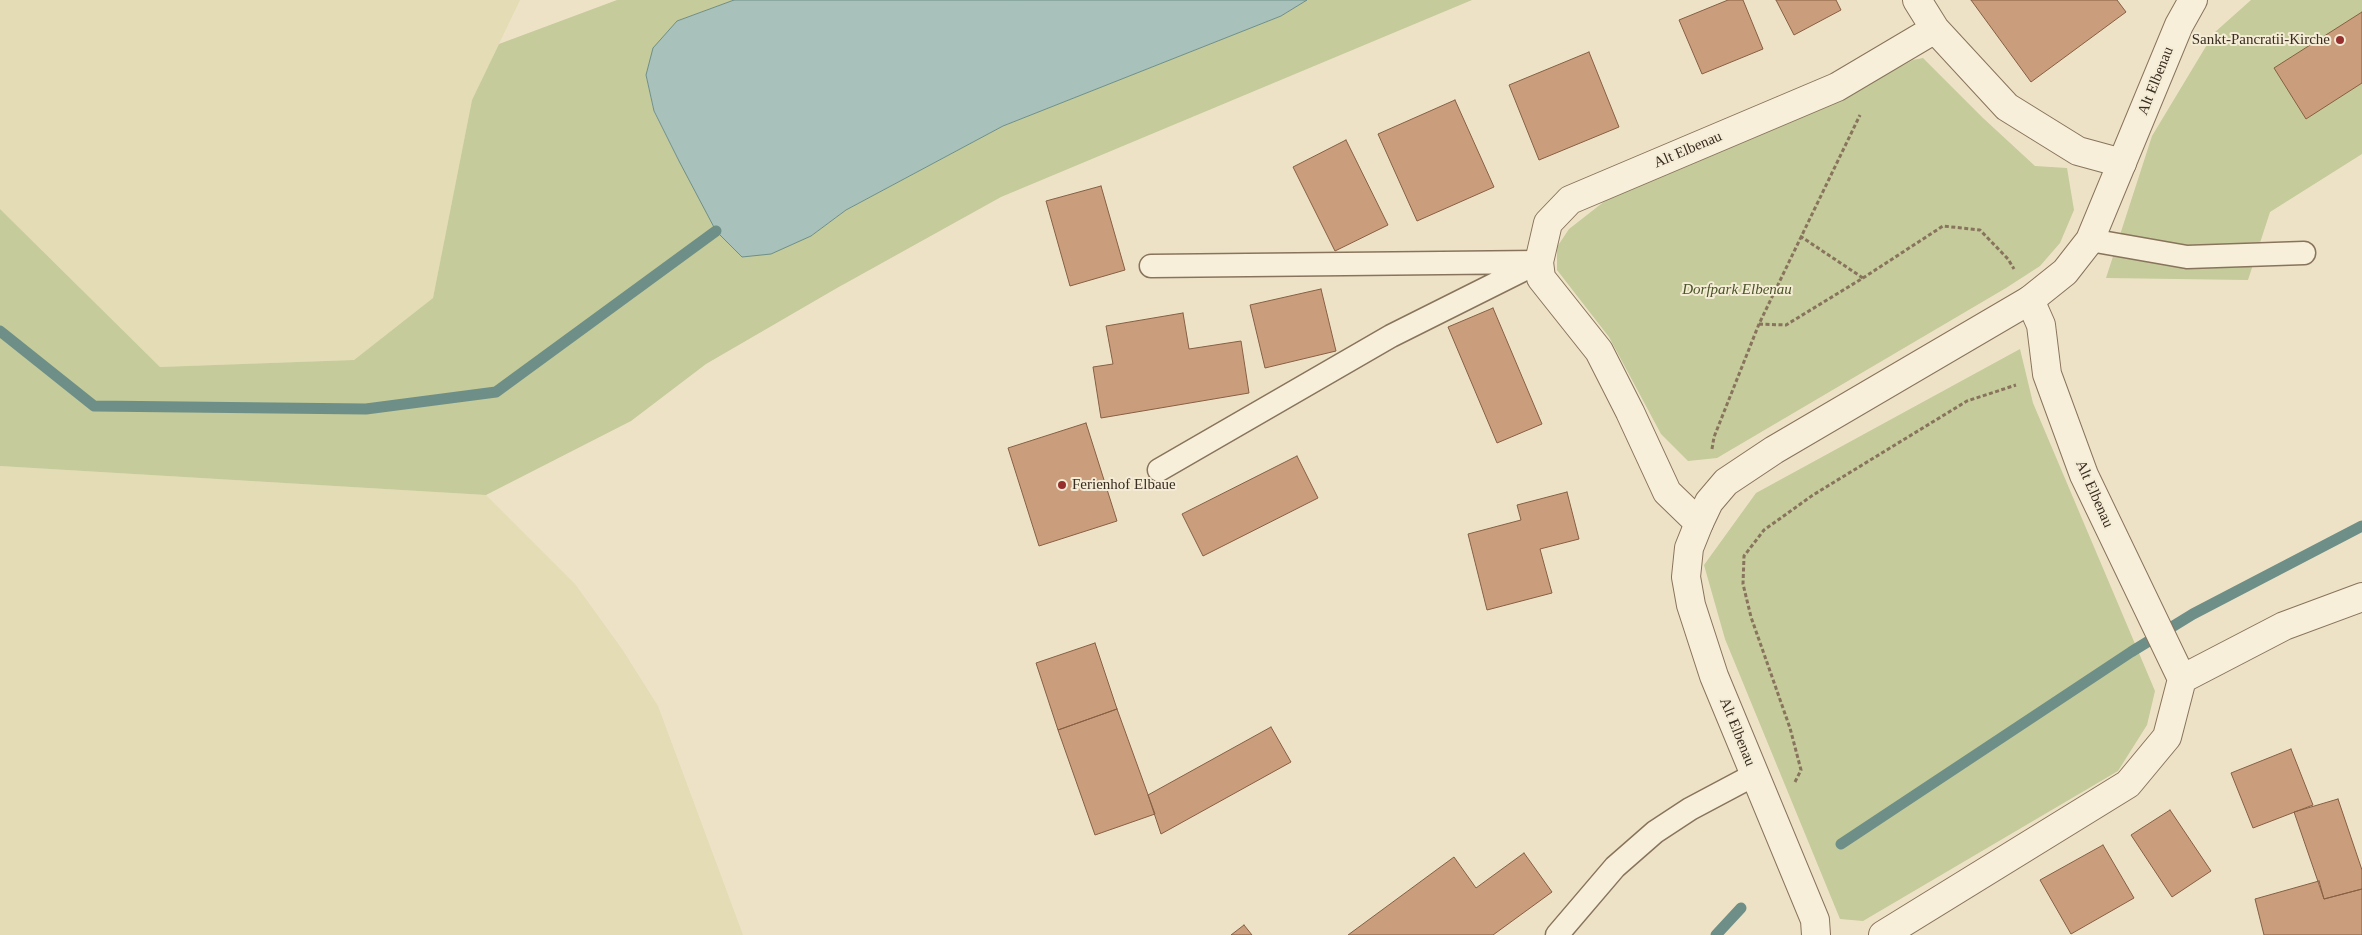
<!DOCTYPE html>
<style>
body{margin:0}
canvas{display:block;background:#ede2c6}
</style>
<canvas width="2362" height="935"></canvas>
<script>
const c = document.querySelector('canvas').getContext('2d');
c.lineJoin = 'round';
function fillPath(path, color) {
  c.fillStyle = color;
  c.fill(path, 'evenodd');
}
function toPath(rows) {
  const path = new Path2D();
  for (const r of rows) {
    path.moveTo(r[0], r[1]);
    for (let i = 2; i < r.length; i += 2) path.lineTo(r[i], r[i + 1]);
  }
  return path;
}
function stroke(path, color, width, dash) {
  c.strokeStyle = color;
  c.lineWidth = width;
  c.lineCap = dash ? 'butt' : 'round';
  c.setLineDash(dash || []);
  c.stroke(path);
}
function write(font, color, halo, rows, align = 'center') {
  c.font = font + ' "Times New Roman",serif';
  c.lineWidth = 4;
  c.setLineDash([]);
  c.textBaseline = 'middle';
  c.strokeStyle = halo;
  c.fillStyle = color;
  for (const [text, x, y, turn = 0] of rows) {
    c.save();
    c.translate(x, y);
    c.rotate((+turn || 0) * Math.PI / 180);
    c.textAlign = isNaN(turn) ? turn : align;
    if (halo) c.strokeText(text, 0, 0);
    c.fillText(text, 0, 0);
    c.restore();
  }
}
fillPath(toPath([
 [0,0,520,0,472,100,433,298,354,360,160,367,0,209],
 [0,466,486,495,575,584,622,649,658,706,743,935,0,935]
]), '#e3dcb4');
fillPath(toPath([
 [617,0,734,0,677,21,646,76,654,112,679,161,811,236,846,210,1003,126,1281,16,1307,0,1472,0,1001,197,837,288,706,364,631,421,486,495,0,466,0,209,160,367,354,360,433,298,472,100,499,44],
 [2251,0,2362,0,2362,154,2270,212,2248,280,2106,278,2152,136,2214,33],
 [1923,58,1983,118,2035,166,2067,168,2074,210,2060,243,2040,266,2006,288,1717,458,1688,461,1661,434,1609,337,1557,270,1557,247,1569,229,1610,197,1847,96,1913,60],
 [2020,349,2033,403,2155,691,2147,725,2118,771,1863,921,1840,919,1725,639,1704,565,1756,493]
]), '#c5cb9a');
const water = toPath([
 [734,0,1307,0,1281,16,1003,126,846,210,811,236,771,254,742,257,716,231,679,161,654,111,646,75,653,48,677,21,734,0]
]);
fillPath(water, '#a8c1ba');
stroke(water, '#6e8f88', 1);
stroke(toPath([
 [0,331,94,406,366,409,496,392,716,231],
 [1841,844,2131,652,2193,614,2362,526],
 [1716,935,1741,908]
]), '#6e8f88', 11);
const building = toPath([
 [1728,0,1743,0,1763,49,1702,74,1679,20,1728,0],
 [1776,0,1836,0,1841,10,1794,35,1776,0],
 [1971,0,2117,0,2126,12,2031,82,1971,0],
 [2362,12,2362,83,2306,119,2274,68,2362,12],
 [1589,52,1619,127,1539,160,1509,85,1589,52],
 [1455,100,1494,187,1417,221,1378,134,1455,100],
 [1346,140,1388,225,1335,251,1293,167,1346,140],
 [1101,186,1125,270,1070,286,1046,201,1101,186],
 [1321,289,1336,351,1265,368,1250,305,1321,289],
 [1493,308,1542,424,1497,443,1448,327,1493,308],
 [1183,313,1189,349,1241,341,1249,393,1101,418,1093,367,1113,364,1106,326,1183,313],
 [1086,423,1117,521,1039,546,1008,448,1086,423],
 [1297,456,1318,498,1203,556,1182,514,1297,456],
 [1567,492,1579,539,1540,549,1552,593,1487,610,1468,534,1521,520,1517,505,1567,492],
 [1095,643,1117,709,1058,730,1036,663,1095,643],
 [1117,709,1155,814,1095,835,1058,730,1117,709],
 [1271,727,1291,762,1161,834,1148,795,1271,727],
 [2291,749,2313,805,2253,828,2231,773,2291,749],
 [2338,799,2362,870,2362,889,2324,899,2294,812,2338,799],
 [2170,810,2211,871,2172,897,2131,835,2170,810],
 [2103,845,2134,898,2071,934,2040,880,2103,845],
 [1524,853,1552,892,1493,935,1348,935,1454,857,1476,888,1524,853],
 [2319,881,2324,899,2362,889,2362,935,2264,935,2255,899,2319,881],
 [1244,925,1252,935,1231,935,1244,925]
]);
fillPath(building, '#ca9e7d');
stroke(building, '#875f43', 1);
const service = toPath([
 [2090,240,2187,257,2304,253],
 [1151,266,1539,262,1391,336,1159,470],
 [1557,935,1615,867,1655,832,1690,809,1754,775]
]);
const minor = toPath([
 [1917,0,1935,29,2007,107,2078,151,2122,163],
 [1699,523,1667,492,1630,412,1599,351,1541,278,1539,262,1548,223,1570,200,1837,87,1935,29],
 [2182,679,2284,626,2362,597],
 [1883,935,2128,784,2167,737,2182,679,2084,475,2047,374,2041,325,2030,300]
]);
const tertiary = toPath([
 [1816,935,1815,920,1714,676,1691,605,1686,577,1689,548,1699,523,1709,502,1726,482,1774,450,2030,300,2065,272,2090,240,2179,25,2193,0]
]);
stroke(service, '#88745c', 25);
stroke(minor, '#88745c', 30);
stroke(tertiary, '#88745c', 30);
stroke(toPath([
 [1800,236,1863,278],
 [1759,324,1786,325,1863,278,1943,226,1980,230,2008,259,2014,269],
 [1712,449,1714,437,1759,324,1860,115],
 [1795,782,1801,770,1790,728,1751,617,1743,584,1744,556,1764,530,1813,495,1967,401,2016,385]
]), '#88745c', 3, [4, 2.5]);
stroke(service, '#f8efda', 22);
stroke(minor, '#f8efda', 28);
stroke(tertiary, '#f8efda', 28);
for (const [x, y, r, color] of [
 [2340,40,5,"#962f2e"],
 [1062,485,5,"#962f2e"]
]) {
  const dot = new Path2D();
  dot.arc(x, y, r, 0, 2 * Math.PI);
  c.fillStyle = color;
  c.fill(dot);
  stroke(dot, '#f5ecd6', 2);
}
write('15px', '#392c20', '#f5ecd6', [
 ["Sankt-Pancratii-Kirche",2330,40],
 ["Ferienhof Elbaue",1072,485,"left"]
], 'right');
write('15px', '#392c20', '#f5ecd6', [
 ["Alt Elbenau",2156,81,-68],
 ["Alt Elbenau",1688,150,-23],
 ["Alt Elbenau",2094,494,66],
 ["Alt Elbenau",1737,732,68]
]);
write('italic 15px', '#495527', '#f5ecd6', [
 ["Dorfpark Elbenau",1737,290]
]);
</script>
